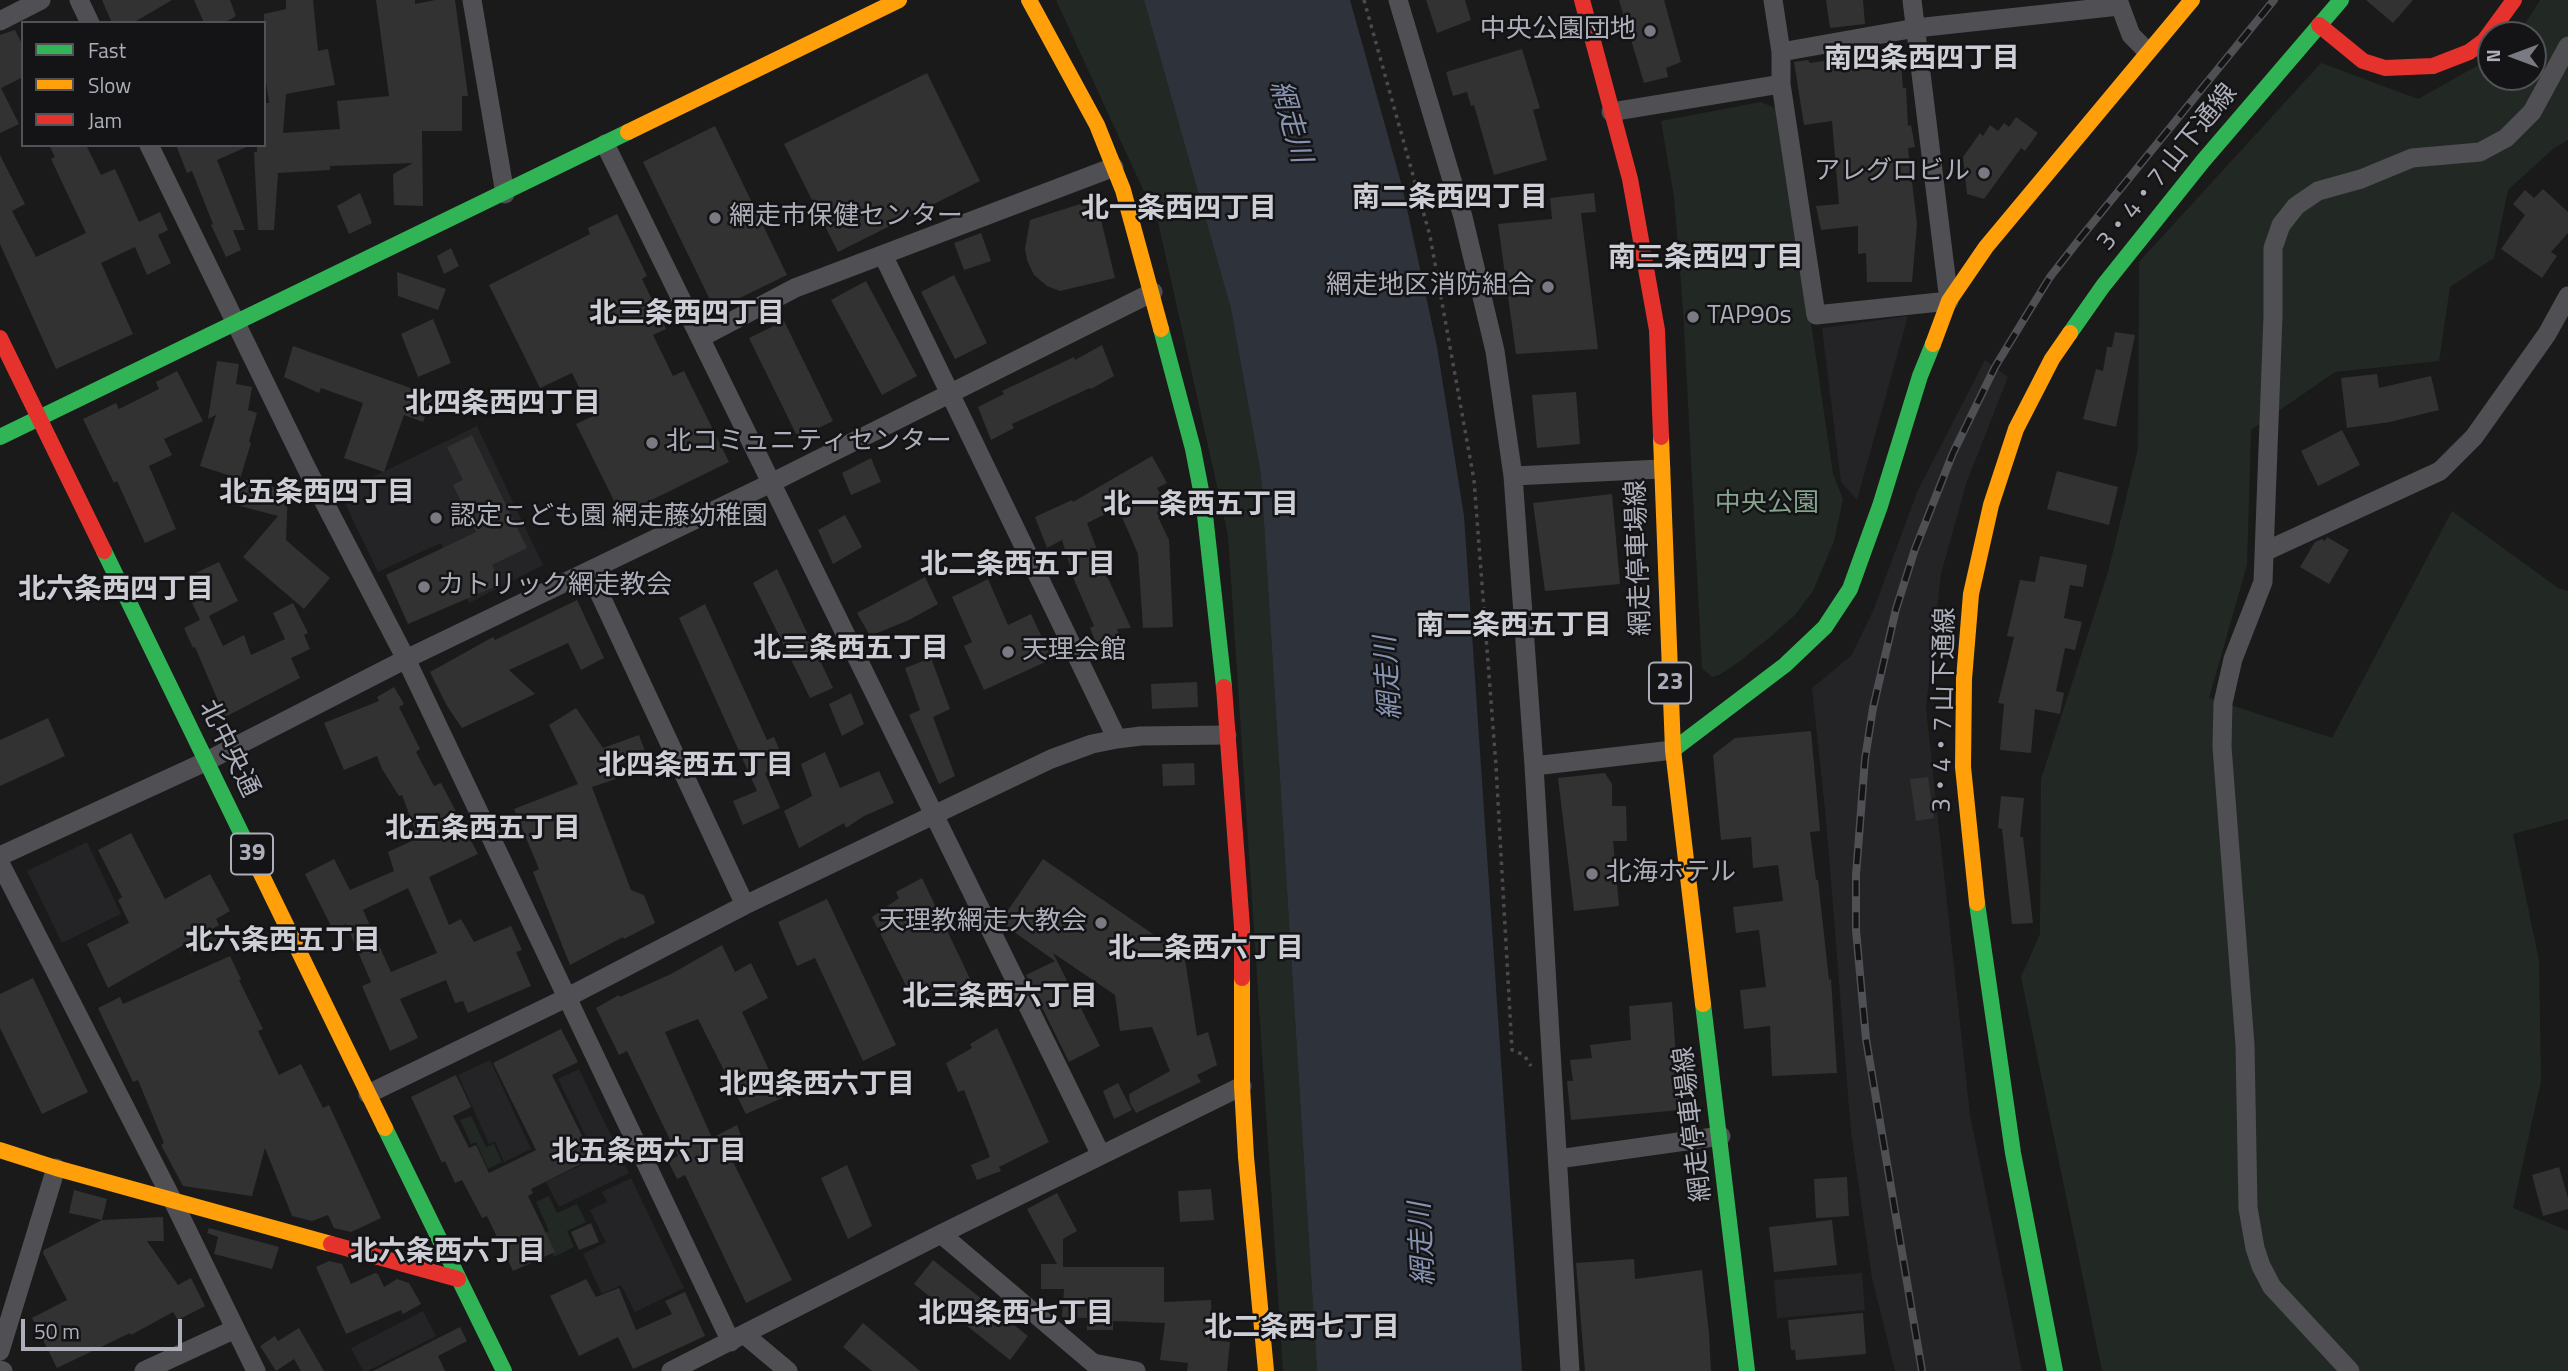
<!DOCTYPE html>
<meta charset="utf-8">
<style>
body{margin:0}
#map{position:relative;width:2568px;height:1371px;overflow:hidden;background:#1a1a1a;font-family:"Titillium Web",sans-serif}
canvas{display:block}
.legend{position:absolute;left:21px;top:21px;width:245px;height:126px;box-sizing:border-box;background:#141416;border:2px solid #515258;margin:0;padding:9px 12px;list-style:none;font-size:21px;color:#acaeba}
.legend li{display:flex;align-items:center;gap:14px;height:35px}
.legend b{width:35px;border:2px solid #515258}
.north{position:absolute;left:2477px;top:21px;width:70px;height:70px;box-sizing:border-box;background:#141416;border:2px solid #515258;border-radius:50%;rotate:270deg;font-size:19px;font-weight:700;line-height:28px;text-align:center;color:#acaeba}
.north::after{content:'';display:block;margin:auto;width:24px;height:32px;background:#797a82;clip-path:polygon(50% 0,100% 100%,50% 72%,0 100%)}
.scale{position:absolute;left:21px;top:1319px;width:161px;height:32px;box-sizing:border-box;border:4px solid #acaeba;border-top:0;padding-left:9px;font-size:21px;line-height:24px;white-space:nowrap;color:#acaeba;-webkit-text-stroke:5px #141416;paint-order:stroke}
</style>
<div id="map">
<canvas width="2568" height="1371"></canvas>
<ul class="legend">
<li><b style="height:9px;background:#30b455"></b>Fast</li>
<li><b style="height:9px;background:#ff9f0a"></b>Slow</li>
<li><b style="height:9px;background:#e5322d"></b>Jam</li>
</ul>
<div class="north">N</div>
<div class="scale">50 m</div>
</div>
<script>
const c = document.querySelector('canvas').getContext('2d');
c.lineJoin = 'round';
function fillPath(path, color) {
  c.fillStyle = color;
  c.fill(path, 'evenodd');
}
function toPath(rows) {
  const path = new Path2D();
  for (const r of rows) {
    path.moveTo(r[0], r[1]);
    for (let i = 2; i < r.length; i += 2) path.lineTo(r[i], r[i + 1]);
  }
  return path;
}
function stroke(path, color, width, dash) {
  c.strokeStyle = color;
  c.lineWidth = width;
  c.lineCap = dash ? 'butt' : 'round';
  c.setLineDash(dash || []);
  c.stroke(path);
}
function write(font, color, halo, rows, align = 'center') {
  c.font = font + ' "Titillium Web","Noto Sans JP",sans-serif';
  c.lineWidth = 5;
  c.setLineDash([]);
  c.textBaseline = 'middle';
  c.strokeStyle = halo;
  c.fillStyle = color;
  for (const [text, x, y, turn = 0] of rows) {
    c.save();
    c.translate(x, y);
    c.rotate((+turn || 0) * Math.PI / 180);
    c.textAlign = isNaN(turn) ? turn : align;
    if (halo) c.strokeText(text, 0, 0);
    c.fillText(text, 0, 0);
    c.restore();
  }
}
fillPath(toPath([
 [1908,316,1857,500,1841,482,1822,328],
 [1985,360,2008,377,1966,484,1941,574,1926,708,1970,1115,2022,1371,1895,1371,1872,1278,1851,1132,1826,819,1812,688,1851,656,1873,611,1918,490],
 [477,426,543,565,469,603,441,543,378,572,340,493],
 [87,842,121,914,62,943,27,871],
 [490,1060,531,1149,504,1162,495,1141,489,1144,458,1075],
 [579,1069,629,1173,559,1207,546,1182,596,1158,558,1079],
 [631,1178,684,1288,635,1312,621,1285,602,1294,583,1254,606,1242,590,1210,607,1202,602,1192],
 [1862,1273,1865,1310,1777,1318,1774,1280],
 [423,1311,436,1336,368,1371,363,1371,351,1348]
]), '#242426');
fillPath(toPath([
 [1056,0,1144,0,1231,309,1261,475,1317,1371,1283,1371,1228,535,1158,222],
 [2540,0,2568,0,2568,140,2554,148,2508,190,2494,258,2450,287,2439,361,2335,372,2251,430,2247,565,2209,698,2332,738,2452,511,2558,588,2568,591,2568,819,2513,834,2539,961,2541,1081,2513,1208,2568,1231,2568,1371,2102,1371,2021,977,2040,934,2041,779,2108,572,2138,449,2139,262,2321,63,2418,99,2491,58,2491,77,2533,77,2533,35,2518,35],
 [1761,102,1777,109,1787,159,1833,474,1843,499,1834,541,1813,591,1795,615,1769,638,1740,661,1719,675,1712,677,1702,668,1683,308,1674,197,1661,121],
 [198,925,203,935,213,931,219,942,191,955,181,933],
 [471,1116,486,1147,494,1144,502,1162,488,1169,476,1142,471,1144,460,1120],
 [549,1196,557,1213,577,1204,586,1222,567,1231,574,1247,554,1257,544,1234,549,1231,536,1202]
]), '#222924');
fillPath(toPath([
 [1144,0,1350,0,1402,186,1437,347,1464,516,1522,1371,1317,1371,1261,475,1231,309]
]), '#2e333b');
fillPath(toPath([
 [102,0,172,0,133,23,112,23],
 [194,0,230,0,236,16,224,23,204,23],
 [286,0,313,0,318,51,328,49,335,85,286,94,283,133,340,129,337,101,389,96,376,0,415,0,415,4,435,0,455,0,468,96,462,96,462,131,422,131,423,206,394,205,393,174,413,163,330,166,330,170,278,173,274,230,258,230,254,152,257,152,257,145,264,145,264,103,269,103,264,68,264,14,286,9],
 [1426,0,1465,0,1471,20,1437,33],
 [1619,0,1664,0,1681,62,1666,68,1668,77,1644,83],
 [1826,0,1863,0,1865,24,1830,28],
 [2366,0,2413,0,2393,23],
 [15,30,23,46,23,77,1,88,19,124,0,133,0,35],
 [1522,49,1540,108,1533,110,1547,160,1494,175,1474,105,1471,106,1467,92,1453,96,1446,72],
 [1900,50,1903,88,1906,88,1908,126,1911,125,1915,147,1908,148,1917,224,1912,282,1867,282,1866,253,1858,254,1858,226,1821,230,1816,206,1839,204,1832,121,1804,125,1794,62,1808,60,1810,63],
 [927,73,980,181,838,252,784,144],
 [2016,117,2038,133,2025,151,2021,148,1984,199,1967,194,1963,157,1980,133,1983,136,1990,125,1998,131,2004,123,2009,127],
 [715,126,787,275,715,310,643,162],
 [49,145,86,145,101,175,115,169,139,222,160,212,168,230,158,235,171,263,147,275,135,247,101,263,133,334,56,369,0,244,0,155,25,204,12,211,36,257,86,233,51,159,55,157],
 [176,145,251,145,217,160,245,230,233,230,241,250,226,257,211,225,213,224,192,171,187,173],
 [2543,189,2568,212,2568,233,2551,252,2557,256,2542,278,2501,249,2525,215,2513,204,2525,190,2534,198],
 [360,193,372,223,349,234,337,206],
 [1594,193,1596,212,1581,213,1598,349,1516,354,1498,224,1552,219,1550,198],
 [1096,199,1115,278,1060,291,1047,286,1034,275,1027,260,1025,249,1030,220],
 [617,214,647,276,642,279,666,329,653,335,673,376,684,371,729,462,621,515,576,424,593,416,572,373,540,388,489,285,590,234,588,228],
 [981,233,991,261,964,270,954,243],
 [451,248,459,266,444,274,437,256],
 [397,272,446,289,438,310,398,296],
 [954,275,987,343,955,359,921,292],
 [866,281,917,376,882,395,831,300],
 [433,319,451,363,418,377,401,334],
 [784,321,833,421,798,438,749,338],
 [2115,332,2135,335,2116,427,2083,419,2096,369,2103,371,2107,347,2112,347],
 [1102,345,1114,376,1091,389,1090,388,1012,424,1014,428,991,440,978,407,1004,394,1002,391,1074,357,1075,360],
 [293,346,433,396,423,422,404,415,384,472,344,458,363,403,321,388,319,393,284,377],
 [217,361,239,364,236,384,252,387,248,410,257,413,249,442,251,443,240,479,200,466,216,415,208,419],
 [177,371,203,421,164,439,172,455,149,466,176,529,145,543,117,481,114,483,83,419,116,403,119,409,159,389,156,382],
 [2377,374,2379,388,2431,376,2439,410,2390,422,2347,428,2341,378],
 [1576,392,1580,444,1537,448,1532,395],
 [2342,430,2360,465,2318,486,2301,451],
 [472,435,527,548,492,565,501,584,408,624,386,575,476,532,453,485,463,480,447,447],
 [1152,456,1167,483,1157,488,1169,511,1158,517,1169,540,1173,627,1143,628,1138,554,1118,508,1087,523,1107,576,1131,628,1117,629,1124,646,1102,658,1090,628,1094,626,1075,582,1062,540,1047,548,1035,517,1072,500,1073,502],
 [871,458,881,482,851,495,842,473],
 [2057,471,2118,487,2109,525,2047,509],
 [243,479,288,491,286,540,330,578,304,609,243,557,278,516,236,505],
 [1612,494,1620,584,1545,591,1533,503],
 [845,515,862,547,833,564,818,530],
 [2327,537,2349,550,2329,584,2300,567,2315,542,2322,539,2325,541],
 [2040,556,2087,565,2083,587,2070,585,2064,618,2082,622,2075,650,2065,648,2056,691,2064,693,2060,714,2035,709,2031,753,2000,750,2004,704,1998,703,2014,637,2007,636,2020,580,2035,582],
 [219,562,238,601,209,616,223,646,244,635,251,655,285,639,273,613,293,603,308,633,304,635,310,649,291,658,300,678,225,717,195,647,193,648,184,628,200,620,187,592,192,587,187,577],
 [777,569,833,688,810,698,753,583],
 [925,577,938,604,909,620,870,636,857,613],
 [988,579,1008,625,1031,614,1052,659,984,690,964,646,972,642,952,597],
 [577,600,604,658,581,670,568,643,509,670,535,694,462,728,447,706,430,672,493,637,495,640],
 [705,604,767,740,774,737,785,763,765,773,780,808,743,825,733,801,757,791,679,618],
 [931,658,950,709,933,717,955,776,939,784,909,715,920,710,905,668],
 [1197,682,1198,707,1152,709,1151,684],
 [394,687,404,704,399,707,420,749,416,752,434,786,441,783,478,854,429,877,449,925,461,919,474,942,511,926,522,950,516,952,531,986,468,1013,463,1001,455,1003,446,980,400,999,418,1038,390,1051,362,986,371,982,346,924,333,930,305,874,334,859,350,890,394,871,388,852,418,838,402,795,399,796,382,769,377,756,344,770,324,723,379,701,377,697],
 [408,888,437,953,391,972,363,910],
 [851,693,864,724,842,736,829,704],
 [576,708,603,748,639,735,646,754,613,767,616,779,592,787,631,890,644,895,655,923,624,939,623,937,570,965,533,872,539,869,514,809,578,784,549,725],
 [48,718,65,756,0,786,0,740],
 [1811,731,1820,831,1810,832,1816,880,1818,880,1829,980,1831,979,1837,1073,1772,1076,1770,1026,1744,1029,1740,990,1766,987,1759,930,1736,933,1733,907,1783,901,1778,865,1753,868,1751,837,1721,840,1713,755,1735,738],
 [825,752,840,788,879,771,894,803,864,816,846,828,844,823,799,848,784,811,812,796,801,764],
 [1194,763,1195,785,1163,786,1162,764],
 [1605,773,1612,784,1612,806,1626,806,1627,841,1613,841,1619,906,1574,911,1558,778],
 [1928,777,1934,818,1916,821,1910,779],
 [2001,796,2024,798,2020,837,2023,837,2033,923,2012,924,2002,829,1998,828],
 [131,833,165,899,210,874,230,911,216,919,219,925,108,988,87,944,129,923,118,900,122,897,98,850],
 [1043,859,1166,943,1182,940,1197,1036,1208,1032,1217,1065,1197,1075,1201,1082,1136,1113,1130,1103,1129,1094,1170,1071,1152,1027,1120,1031,1115,995,1053,953,1100,1046,1069,1062,1026,975,1055,961,1000,922],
 [922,878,974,987,950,1000,943,985,913,1000,872,917,899,898,896,892],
 [827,899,896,1045,863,1061,815,958,797,966,778,922],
 [722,945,735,972,751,963,768,998,742,1012,782,1098,746,1114,698,1019,665,1032,712,1138,737,1125,744,1144,728,1152,792,1280,746,1303,685,1175,677,1179,668,1161,678,1156,627,1051,619,1055,596,1008,619,995,620,997,671,974],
 [230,956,241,979,239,980,263,1029,258,1031,279,1075,301,1064,323,1108,329,1105,381,1218,351,1232,334,1228,328,1215,312,1221,292,1216,265,1148,252,1196,183,1186,161,1145,164,1143,138,1080,133,1082,98,1008,120,997,123,1004],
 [33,978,88,1092,42,1114,0,1028,0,994],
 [1672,1002,1680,1110,1571,1120,1567,1081,1573,1081,1570,1060,1592,1058,1590,1045,1631,1040,1629,1006],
 [997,1028,1049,1142,999,1167,1001,1171,977,1180,971,1165,990,1157,964,1090,958,1092,946,1063,972,1048,970,1044],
 [561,1029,578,1062,552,1075,593,1158,531,1189,533,1193,528,1196,555,1252,513,1271,487,1216,482,1218,462,1180,455,1183,445,1161,442,1163,411,1097,456,1075,471,1107,453,1116,469,1148,476,1145,489,1173,536,1150,493,1063],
 [1118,1083,1132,1110,1114,1119,1103,1091],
 [847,1165,872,1226,848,1239,821,1178],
 [2559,1167,2568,1198,2568,1209,2543,1216,2532,1175],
 [1847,1177,1849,1216,1816,1218,1814,1179],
 [1211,1189,1214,1220,1180,1222,1178,1191],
 [74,1190,107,1199,102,1220,163,1217,164,1241,147,1241,178,1285,191,1278,205,1306,178,1320,173,1312,131,1335,130,1333,57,1368,32,1318,67,1300,43,1253,44,1250,102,1220,69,1213],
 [1057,1193,1077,1231,1063,1239,1063,1267,1164,1267,1164,1302,1211,1300,1212,1340,1230,1342,1227,1371,1187,1371,1188,1363,1160,1360,1165,1323,1113,1321,1113,1330,1087,1330,1087,1318,1062,1317,1064,1289,1041,1289,1041,1264,1057,1264,1027,1209],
 [1832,1220,1837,1265,1774,1272,1769,1227],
 [591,1223,599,1242,579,1250,571,1232],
 [209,1228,279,1247,272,1269,214,1254,218,1237,207,1233],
 [1634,1259,1635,1279,1702,1270,1709,1334,1711,1371,1585,1371,1576,1263],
 [933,1260,1028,1336,1010,1360,914,1284],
 [329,1261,342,1264,351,1284,375,1273,378,1274,384,1287,397,1279,409,1283,421,1304,403,1314,401,1310,346,1334,316,1267],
 [586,1279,596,1297,619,1288,636,1330,672,1314,665,1301,685,1292,705,1336,633,1369,618,1337,579,1356,550,1296],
 [1863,1313,1866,1354,1796,1360,1795,1350,1791,1350,1788,1320],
 [863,1323,920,1371,872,1371,843,1347],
 [460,1327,467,1341,438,1356,445,1371,373,1371],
 [299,1328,324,1371,301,1371,294,1359,276,1371,260,1346,275,1336,278,1341]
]), '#323232');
stroke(toPath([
 [1364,0,1430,236,1474,480,1496,766,1512,1050,1524,1055,1531,1066]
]), '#4b4b4f', 3.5, [3.5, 5]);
stroke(toPath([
 [79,0,90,23],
 [472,0,505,194],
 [1398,0,1463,217,1495,351,1513,476,1534,766,1570,1371],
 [1773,0,1781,52,1781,84,1816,315,1949,301,1912,0],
 [2118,0,2131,35,2147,51],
 [0,21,41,0],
 [1781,52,1916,28,2119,6],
 [1611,112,1781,84],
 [605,144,1101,1155],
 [149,145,307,469,406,659,731,1342],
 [883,255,1117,739],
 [700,338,795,288,1114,167],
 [1513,476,1661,469],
 [2266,551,2440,471,2474,437,2547,334,2568,296],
 [589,571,745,905],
 [1534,766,1673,750],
 [0,856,207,761,406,659,771,483,1153,292],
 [0,863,173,1201,256,1371],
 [368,1094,566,998,745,905,1051,759,1092,744,1117,739,1141,736,1227,735],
 [1558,1159,1721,1136],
 [941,1234,1093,1363,1136,1371],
 [745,1335,788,1371],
 [0,1351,56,1168],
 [0,1370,3,1371],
 [144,1371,235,1329],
 [671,1371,941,1234,1242,1086],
 [2350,1371,2272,1287,2261,1266,2255,1248,2248,1208,2245,1045,2222,747,2223,703,2233,659,2263,582,2273,316,2273,248,2281,225,2296,206,2318,191,2361,179,2412,158,2480,152,2506,138,2532,112,2568,46]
]), '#505054', 19);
stroke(toPath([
 [1161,329,1193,449,1204,506,1224,687],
 [2070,333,2103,286,2203,161,2341,0],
 [0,437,628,132],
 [104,551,249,849],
 [1673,750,1785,665,1825,627,1850,589,1880,506,1920,376,1933,344],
 [1977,903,2013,1153,2055,1371],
 [1703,1004,1747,1371],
 [385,1128,504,1371]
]), '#30b455', 16);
stroke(toPath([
 [1029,0,1097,125,1123,190,1161,329],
 [628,132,899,0],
 [1933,344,1949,301,1986,247,2192,0],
 [1661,437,1673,750,1703,1004],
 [249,849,385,1128],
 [1977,903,1963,767,1964,679,1971,594,1991,505,2016,429,2052,359,2070,333],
 [1242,978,1242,1086,1246,1157,1266,1371],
 [0,1150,56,1168,331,1244]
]), '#ff9f0a', 16);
stroke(toPath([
 [1582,0,1630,179,1657,330,1661,437],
 [2319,25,2363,61,2385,68,2433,66,2469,52,2484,41,2514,0],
 [0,338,104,551],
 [1224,687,1242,927,1242,978],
 [331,1244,458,1279]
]), '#e5322d', 16);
const rail = toPath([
 [1922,1371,1866,1039,1856,930,1856,875,1865,759,1873,708,1896,609,1915,549,1953,453,1995,367,2026,316,2050,277,2082,236,2274,0]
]);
stroke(rail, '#4f5054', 8);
stroke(rail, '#141416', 5, [16]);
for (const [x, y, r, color] of [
 [1650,31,7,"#797a82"],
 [1984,173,7,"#797a82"],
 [715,218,7,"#797a82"],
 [1548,287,7,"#797a82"],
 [1693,317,7,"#797a82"],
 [652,443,7,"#797a82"],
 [436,518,7,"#797a82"],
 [424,587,7,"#797a82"],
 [1008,652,7,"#797a82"],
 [1592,874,7,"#797a82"],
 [1101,923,7,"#797a82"]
]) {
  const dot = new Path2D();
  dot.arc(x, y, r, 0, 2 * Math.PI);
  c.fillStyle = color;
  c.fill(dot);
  stroke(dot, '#141416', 2.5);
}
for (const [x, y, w] of [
 [1670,683,42],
 [252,854,42]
]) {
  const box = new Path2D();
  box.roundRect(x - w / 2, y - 20.5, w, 41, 5);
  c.fillStyle = '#141416';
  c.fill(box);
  stroke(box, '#acaeba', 2);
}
write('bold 24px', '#acaeba', null, [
 ["23",1670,683],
 ["39",252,854]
]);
write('26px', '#acaeba', '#141416', [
 ["中央公園団地",1636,31,"right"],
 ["アレグロビル",1970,173,"right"],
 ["網走市保健センター",729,218],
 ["網走地区消防組合",1534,287,"right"],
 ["TAP90s",1707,317],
 ["北コミュニティセンター",666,443],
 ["認定こども園 網走藤幼稚園",450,518],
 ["カトリック網走教会",438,587],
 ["天理会館",1022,652],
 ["北海ホテル",1606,874],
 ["天理教網走大教会",1087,923,"right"]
], 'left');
write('26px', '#acaeba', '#141416', [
 ["3・4・7 山下通線",2168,168,-51],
 ["網走停車場線",1640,558,-92],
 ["3・4・7 山下通線",1945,710,-89],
 ["北中央通",228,749,64],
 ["網走停車場線",1694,1124,-97]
]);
write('26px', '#85a38d', '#141416', [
 ["中央公園",1767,505]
]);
write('bold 28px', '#cdced6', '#141416', [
 ["南四条西四丁目",1922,60],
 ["南二条西四丁目",1450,199],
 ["北一条西四丁目",1179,210],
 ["南三条西四丁目",1706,259],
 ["北三条西四丁目",687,315],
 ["北四条西四丁目",503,405],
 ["北五条西四丁目",317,494],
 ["北一条西五丁目",1201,506],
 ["北二条西五丁目",1018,566],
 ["北六条西四丁目",116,591],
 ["南二条西五丁目",1514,627],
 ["北三条西五丁目",851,650],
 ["北四条西五丁目",696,767],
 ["北五条西五丁目",483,830],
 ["北六条西五丁目",283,942],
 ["北二条西六丁目",1206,950],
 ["北三条西六丁目",1000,998],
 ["北四条西六丁目",817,1086],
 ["北五条西六丁目",649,1153],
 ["北六条西六丁目",448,1253],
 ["北四条西七丁目",1016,1315],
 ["北二条西七丁目",1302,1329]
]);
write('italic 28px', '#8694b2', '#141416', [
 ["網走川",1289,122,74],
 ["網走川",1390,678,-94],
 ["網走川",1424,1244,-93]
]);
</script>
